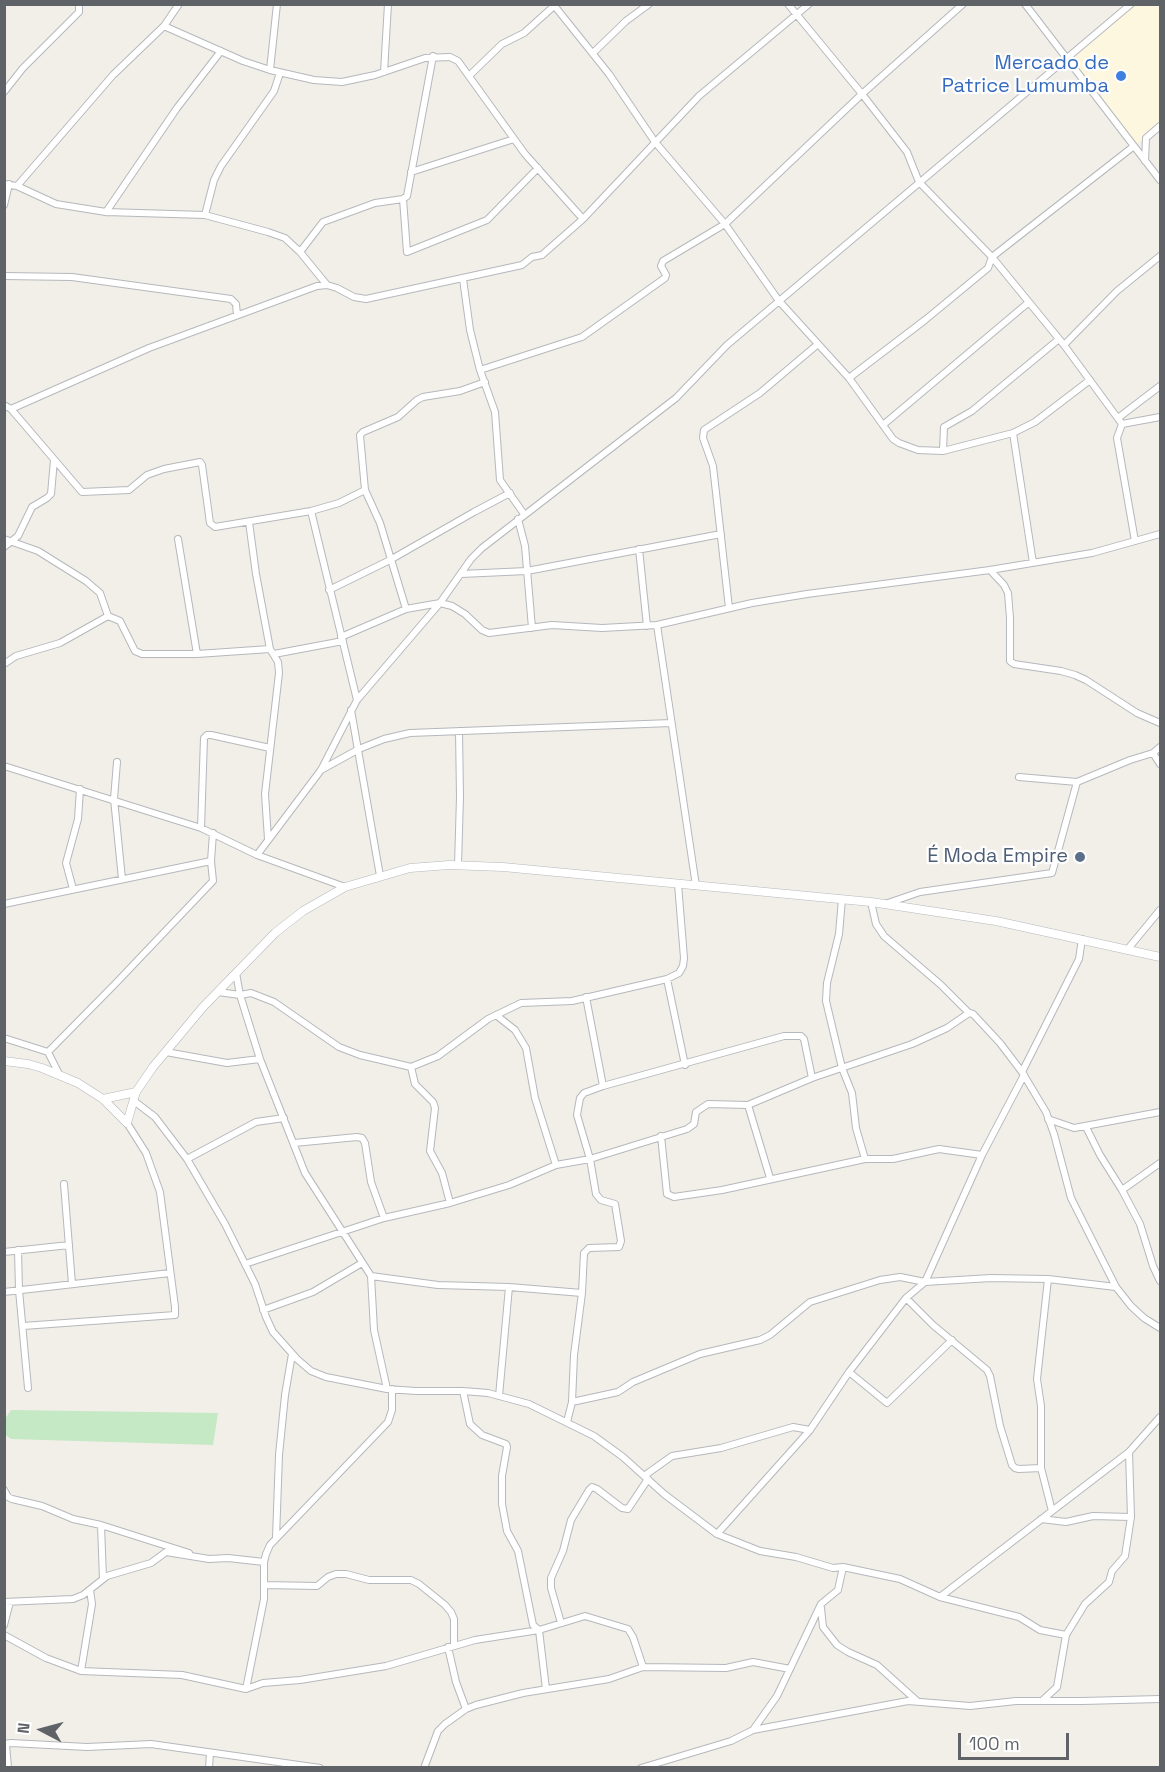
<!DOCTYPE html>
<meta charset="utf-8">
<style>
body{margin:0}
#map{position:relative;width:1165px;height:1772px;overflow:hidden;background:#f1efe8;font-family:"Space Grotesk",sans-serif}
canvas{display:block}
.frame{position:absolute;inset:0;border:6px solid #5f6368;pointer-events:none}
.north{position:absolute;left:12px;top:1700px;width:60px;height:60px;-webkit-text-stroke:4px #fff;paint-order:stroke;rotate:276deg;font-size:16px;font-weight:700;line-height:24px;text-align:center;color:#5f6368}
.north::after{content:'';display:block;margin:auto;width:21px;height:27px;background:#5f6368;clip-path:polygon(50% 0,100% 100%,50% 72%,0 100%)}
.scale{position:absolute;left:958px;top:1733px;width:111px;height:27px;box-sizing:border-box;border:3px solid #5f6368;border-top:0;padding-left:8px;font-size:18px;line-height:21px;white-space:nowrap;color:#5f6368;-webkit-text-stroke:4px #fff;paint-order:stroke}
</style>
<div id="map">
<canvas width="1165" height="1772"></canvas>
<div class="frame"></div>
<div class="north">N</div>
<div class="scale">100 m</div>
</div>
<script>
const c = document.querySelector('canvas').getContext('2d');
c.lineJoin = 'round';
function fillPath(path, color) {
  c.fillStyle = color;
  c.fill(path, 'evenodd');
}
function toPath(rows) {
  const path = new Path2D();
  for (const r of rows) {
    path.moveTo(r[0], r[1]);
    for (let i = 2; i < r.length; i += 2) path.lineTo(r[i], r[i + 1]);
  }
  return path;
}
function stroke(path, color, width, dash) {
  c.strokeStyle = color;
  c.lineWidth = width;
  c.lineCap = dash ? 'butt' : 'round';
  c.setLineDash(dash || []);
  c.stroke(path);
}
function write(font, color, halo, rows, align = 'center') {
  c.font = font + ' "Space Grotesk",sans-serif';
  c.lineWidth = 4.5;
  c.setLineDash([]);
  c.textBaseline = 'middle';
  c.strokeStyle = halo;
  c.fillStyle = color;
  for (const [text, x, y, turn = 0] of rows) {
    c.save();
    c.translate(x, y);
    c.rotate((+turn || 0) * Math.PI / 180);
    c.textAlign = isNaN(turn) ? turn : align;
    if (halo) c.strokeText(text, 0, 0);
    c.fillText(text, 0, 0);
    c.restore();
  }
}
fillPath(toPath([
 [1128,5,1160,5,1160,125,1135,146,1100,94,1065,58]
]), '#fef7e0');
fillPath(toPath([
 [11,1410,218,1413,213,1445,11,1439,4,1434,5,1419]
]), '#c5e8c5');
const minor = toPath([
 [553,4,609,74,655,142,725,224,779,301,849,378,893,439,899,443,918,450,943,451,1013,433,1035,422,1090,380],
 [788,4,862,94,907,152,919,182,992,257,1064,345,1122,424],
 [1025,4,1160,180],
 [164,26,243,61,270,70,314,80,342,82,375,75,425,58,450,57,458,61,525,154,583,219],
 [593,53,626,21,649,4],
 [270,70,277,4],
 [384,72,388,4],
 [470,75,502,44,524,33,554,6],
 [4,92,23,68,79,12,79,4],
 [1145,161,1146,138,1160,126],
 [411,172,514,139],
 [4,184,17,186,56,204,106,212,205,215,268,232,285,238,300,252,327,285],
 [17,186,113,75,164,26,179,4],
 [403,199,407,252,487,220,538,168],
 [4,205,9,184],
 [106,212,177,108,221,51],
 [205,215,214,180,221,166,267,101,274,91,280,73],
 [300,252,323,222,375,203,403,199,407,196,433,56],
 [4,276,72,277,231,299,236,304,237,315],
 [463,279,470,330,480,370,495,412,500,480,524,514],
 [1064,345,1117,291,1160,256],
 [480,370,582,337,665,278,666,275,661,266,663,261,725,224,862,94,963,4],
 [849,378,925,320,988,268,992,257,1134,146],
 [4,405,11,409,82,492,129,490,147,475,164,469,200,462,202,465,210,523,215,527,311,511,339,503,365,490],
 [11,409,149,348,317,286,327,285,337,288,354,297,366,299,522,265,532,257,542,255,583,219,699,96,809,4],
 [1118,418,1160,386],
 [1122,424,1117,438,1135,541],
 [1122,424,1160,417],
 [883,425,1029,302],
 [1013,433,1033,563],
 [943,451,944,427,972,411,1059,339],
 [311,511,357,700],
 [518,519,525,546,532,628],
 [249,522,256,574,270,649,278,662,279,673,265,794,268,839],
 [4,539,38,551,86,581,100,593,108,616],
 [178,539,197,654],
 [4,547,18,536,32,507,47,498,51,494,54,460],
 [639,549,647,626],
 [990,570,1004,585,1008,593,1010,618,1010,661,1014,664,1061,671,1075,675,1086,680,1137,713,1160,723],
 [461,574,527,571,721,534],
 [329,590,390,560,474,512,510,493],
 [729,608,713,466,703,438,704,430,760,393,818,344],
 [406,609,380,523,365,490,360,435,363,432,398,417,417,400,423,397,460,391,485,382],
 [657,625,696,886],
 [341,637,406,609,440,603,452,606,465,614,482,630,489,633,552,625,602,628,657,625,752,603,807,594,990,570,1092,553,1160,534],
 [274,654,343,641],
 [4,664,16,656,60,643,108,616,120,621,135,651,142,654,197,654,270,649],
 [351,710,380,876],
 [1153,753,1160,764],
 [117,762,114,799,122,879],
 [4,766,201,828,257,855,345,887],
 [321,770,359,749,384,739,410,733,671,723],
 [1019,777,1077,782,1130,760,1153,753,1160,747],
 [201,828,204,738,207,735,211,735,270,748],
 [257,855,321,770,357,700,440,603,471,559,482,548,676,398,727,345,1131,4],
 [458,865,460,797,459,731],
 [73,889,66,863,78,819,80,789],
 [842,899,839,934,827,983,826,1001,842,1068,852,1093,856,1128,865,1159],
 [871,902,876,924,884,936,941,985,969,1013,973,1014,1000,1043,1022,1072,1046,1112,1054,1134,1071,1198,1116,1287,1131,1306,1144,1318,1160,1328],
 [4,904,211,861],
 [885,904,920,892,1052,873,1077,782],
 [1127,950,1160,910],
 [236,973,240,995,260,1059,305,1173,371,1276,374,1330,387,1389],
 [667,979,685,1065],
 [218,992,240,995,251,993,274,1002,339,1047,360,1055,411,1067,438,1056,488,1019,521,1003,572,1001,667,979,679,973,683,966,684,958,678,884],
 [586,997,603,1086],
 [496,1015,515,1030,526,1048,535,1098,556,1165],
 [4,1038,48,1052,59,1074],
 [48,1052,116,983,213,881,211,861,213,833],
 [166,1052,227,1063,260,1059],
 [411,1067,415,1084,433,1102,435,1108,430,1151,442,1173,450,1203],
 [1022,1072,1079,959,1082,939],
 [134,1101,155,1117,187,1159,225,1224,255,1284,266,1317,273,1332,297,1359,311,1371,326,1377,387,1389,416,1391,463,1391,488,1393,529,1404,594,1436,623,1457,664,1494,717,1534,760,1551,796,1557,833,1568,843,1567,900,1579,940,1597,1019,1617,1040,1630,1066,1635],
 [748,1105,770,1178],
 [1048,1119,1074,1128,1160,1112],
 [1086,1127,1100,1155,1122,1190,1140,1224,1153,1266,1160,1281],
 [661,1136,667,1194,674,1197,722,1190,865,1159,893,1159,939,1149,982,1155],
 [294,1143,357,1137,362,1138,365,1143,371,1182,384,1218],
 [187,1159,256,1122,284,1118],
 [64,1184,72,1284],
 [1122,1190,1160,1163],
 [18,1250,19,1290,28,1388],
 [4,1252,69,1245],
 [245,1264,384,1218,450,1203,509,1185,556,1165,590,1159,687,1129,694,1124,696,1112,708,1104,748,1105,812,1078,912,1044,947,1028,969,1013],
 [371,1276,438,1285,509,1287,582,1293],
 [1048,1279,1037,1379,1041,1406,1041,1468,1052,1511],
 [4,1292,170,1273],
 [906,1298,933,1325,987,1370,990,1376,1000,1426,1012,1465,1015,1468,1019,1469,1041,1468],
 [263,1310,313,1292,362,1263],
 [23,1326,175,1315,175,1307,160,1192,146,1153,127,1123],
 [849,1372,887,1403,952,1340],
 [463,1391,470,1424,482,1435,506,1444,507,1447,502,1476,502,1504,507,1531,518,1551,533,1625,539,1630,546,1689],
 [499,1396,509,1287],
 [572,1402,618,1392,633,1382,700,1354,760,1340,770,1335,810,1302,880,1280,900,1277,925,1282,991,1278,1048,1279,1116,1287],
 [567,1422,572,1402,574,1355,582,1293,584,1253,589,1248,619,1247,621,1241,615,1204,601,1200,596,1194,590,1159,577,1115,580,1098,584,1093,603,1086,784,1036,801,1036,804,1039,812,1078],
 [644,1476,672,1456,721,1448,793,1427,810,1430],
 [4,1490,8,1497,12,1499,42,1506,73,1519,101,1525,189,1553],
 [1041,1519,1066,1522,1093,1516,1131,1517],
 [101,1525,103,1579],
 [717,1534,810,1430,849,1372,906,1298,925,1282,982,1155,1024,1075],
 [276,1538,279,1455,285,1395,292,1354],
 [265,1585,317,1586,328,1577,336,1574,346,1574,369,1580,411,1580,419,1584,445,1605,451,1612,454,1619,454,1645],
 [940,1597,1129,1452,1160,1417],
 [4,1602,73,1599,83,1595,107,1576,151,1563,166,1552,209,1559,228,1558,264,1562],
 [821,1608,823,1627,837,1645,848,1652,877,1665,917,1701],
 [561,1623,551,1588,551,1578,563,1551,571,1520,589,1490,592,1487,597,1489,622,1508,628,1509,648,1479],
 [4,1625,10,1602],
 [4,1635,46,1658,81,1671,182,1675,246,1689,263,1683,300,1680,386,1666,475,1640,539,1630,585,1616,628,1629,633,1637,643,1667],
 [448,1647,456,1682,466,1709],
 [81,1671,92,1604,90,1590],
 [246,1689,264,1599,264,1562,266,1554,270,1545,388,1422,392,1410,392,1389],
 [1043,1700,1057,1687,1066,1635,1085,1604,1109,1582,1112,1571,1125,1556,1131,1517,1129,1452],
 [753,1730,777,1696,821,1604,838,1590,843,1567],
 [4,1744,11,1743,87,1747,151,1744,320,1768],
 [6,1744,8,1768],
 [209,1768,210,1753],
 [424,1768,438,1731,445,1724,466,1709,476,1705,523,1693,609,1679,643,1667,726,1668,753,1662,790,1669],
 [641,1768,731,1741,753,1730,908,1701,970,1706,1016,1701,1082,1701,1160,1699]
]);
const tertiary = toPath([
 [4,1061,28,1064,42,1068,78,1083,103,1099,127,1123,136,1092,153,1067,203,1007,275,933,303,911,345,887,410,868,449,865,503,867,871,902,996,921,1160,957],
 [103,1099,136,1092]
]);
stroke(minor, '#b5b8bc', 8);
stroke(tertiary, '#b5b8bc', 9);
stroke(minor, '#fff', 6);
stroke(tertiary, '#fff', 8);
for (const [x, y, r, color] of [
 [1121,76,6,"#3f7fe0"],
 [1080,857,6,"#5c6f8a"]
]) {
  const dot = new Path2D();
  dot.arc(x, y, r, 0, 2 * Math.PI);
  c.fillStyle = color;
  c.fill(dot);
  stroke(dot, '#fff', 2);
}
write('20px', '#366cbe', '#fff', [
 ["Mercado de",1109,64],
 ["Patrice Lumumba",1109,87]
], 'right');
write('20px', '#4e5e75', '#fff', [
 ["É Moda Empire",1068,857]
], 'right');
</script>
